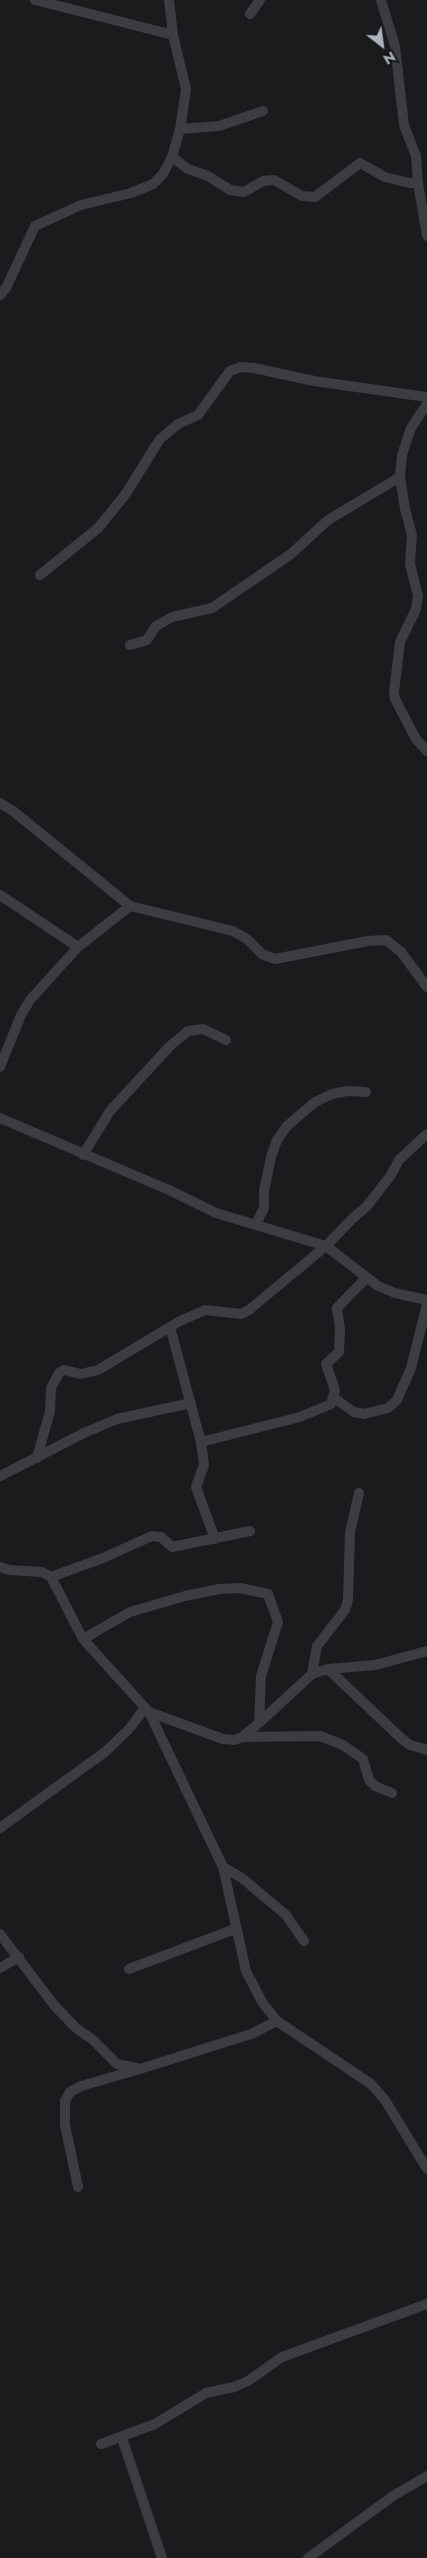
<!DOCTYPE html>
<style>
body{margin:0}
#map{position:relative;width:427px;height:2558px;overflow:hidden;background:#1a1b1d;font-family:Jost,sans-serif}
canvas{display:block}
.north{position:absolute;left:357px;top:20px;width:50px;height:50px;-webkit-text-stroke:4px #151618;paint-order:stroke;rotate:150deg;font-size:14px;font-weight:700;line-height:20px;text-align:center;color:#acb4bd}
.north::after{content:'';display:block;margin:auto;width:18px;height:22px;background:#acb4bd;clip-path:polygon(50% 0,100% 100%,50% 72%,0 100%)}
</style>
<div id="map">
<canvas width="427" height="2558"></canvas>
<div class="north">N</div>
</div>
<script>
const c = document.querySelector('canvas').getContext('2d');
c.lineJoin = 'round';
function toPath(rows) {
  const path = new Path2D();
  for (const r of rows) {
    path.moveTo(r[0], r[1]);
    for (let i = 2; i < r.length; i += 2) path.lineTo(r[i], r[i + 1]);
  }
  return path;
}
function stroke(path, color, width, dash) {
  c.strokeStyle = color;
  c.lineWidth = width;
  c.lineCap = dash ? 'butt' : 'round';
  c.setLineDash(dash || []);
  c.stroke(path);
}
stroke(toPath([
 [35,0,173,35],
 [381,0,395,46,404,125,416,156,418,183,427,236],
 [250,14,260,0],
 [180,129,219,126,263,111],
 [172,157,188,169,208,176,230,190,244,192,263,181,274,180,302,196,315,197,360,163,385,177,409,183,418,183],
 [0,295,6,288,35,226,81,205,131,193,153,184,163,174,172,157,180,129,186,89,173,35,169,0],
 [427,404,411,428,402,455,400,477,405,509,412,535,410,564,418,596,416,609,400,642,394,692,395,699,416,739,427,751],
 [40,575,98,528,125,495,160,439,178,424,198,415,230,371,241,367,254,368,314,381,427,397],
 [130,645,147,640,156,626,172,617,212,608,291,554,328,520,400,477],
 [0,803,13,811,130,906],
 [0,895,78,947],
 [0,1067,21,1015,30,1000,78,947,130,906,233,931,247,939,262,954,275,959,368,941,386,940,401,952,427,987],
 [0,1118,169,1190,216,1213,326,1246,378,1286,395,1293,427,1300],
 [83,1155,110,1111,170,1046,188,1031,203,1029,226,1040],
 [256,1224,264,1208,264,1191,271,1157,277,1140,287,1126,315,1102,332,1094,348,1091,366,1092],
 [170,1327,201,1442,204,1465,196,1487,215,1539],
 [334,1398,354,1412,364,1414,388,1408,397,1400,411,1368,427,1304],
 [201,1442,300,1417,331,1404,335,1390,326,1364,339,1352,340,1329,337,1308,366,1278],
 [37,1458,50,1411,51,1388,59,1373,64,1370,81,1374,98,1370,180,1321,205,1310,241,1314,249,1310,326,1246,352,1219,367,1206,391,1175,399,1160,427,1134],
 [0,1476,84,1433,117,1419,191,1403],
 [0,1567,9,1570,42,1572,51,1577,83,1639,149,1712,223,1867,246,1971,262,2002,277,2021,371,2084,385,2100,427,2169],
 [51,1577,103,1558,152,1536,161,1537,172,1547,250,1531],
 [83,1639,130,1612,185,1596,219,1589,240,1588,268,1594,278,1622,261,1676,259,1723],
 [328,1669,402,1739,410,1745,427,1750],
 [312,1674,317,1646,345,1610,348,1600,350,1532,359,1493],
 [149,1712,223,1739,235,1740,242,1737,259,1723,312,1674,328,1669,375,1665,427,1651],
 [242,1737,320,1736,343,1745,363,1759,369,1780,375,1786,392,1793],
 [0,1828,105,1752,129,1729,145,1708],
 [223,1867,242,1878,286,1915,304,1941],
 [0,1934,54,2005,76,2028,93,2040,117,2064,140,2069,251,2034,277,2021],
 [0,1968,19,1957],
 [129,1969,235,1929],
 [78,2187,65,2125,65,2101,70,2092,81,2086,140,2069],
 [122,2438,162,2558],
 [101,2444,155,2424,206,2393,234,2387,248,2381,282,2357,427,2304],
 [308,2558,393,2496,427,2476]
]), '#3b3d42', 10);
</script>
